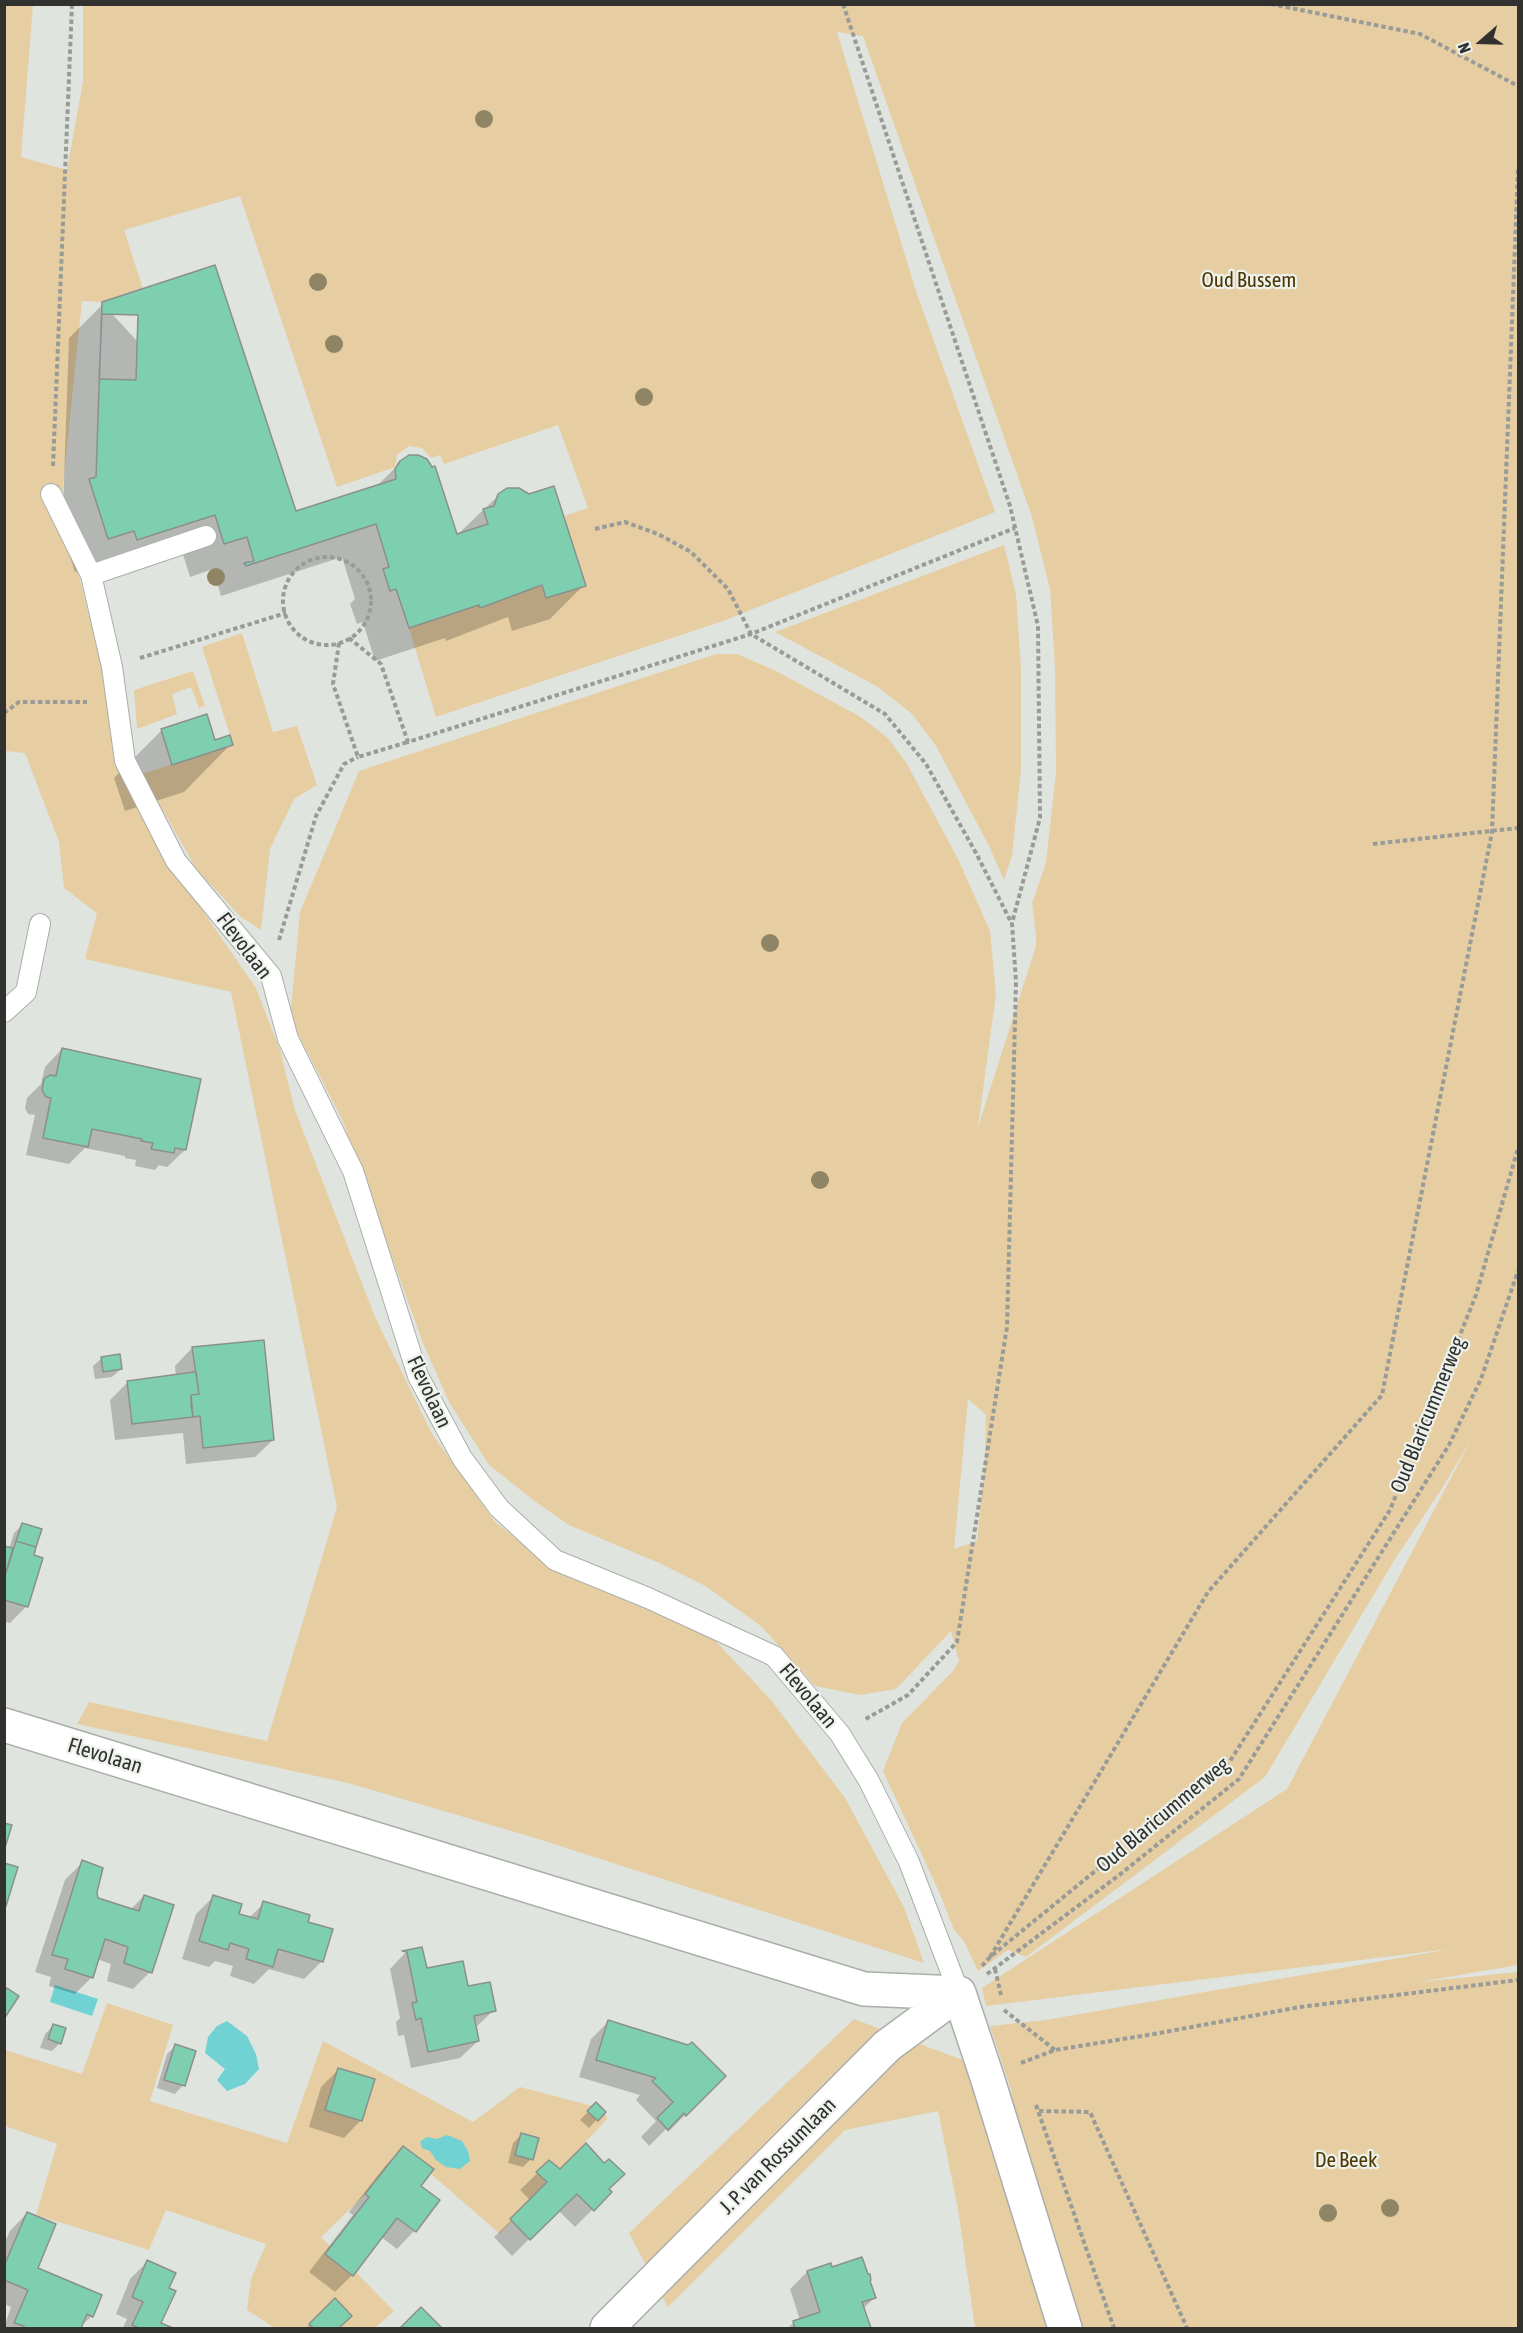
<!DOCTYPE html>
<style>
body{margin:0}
#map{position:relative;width:1523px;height:2333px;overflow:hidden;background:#e0e4df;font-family:"Asap Condensed",sans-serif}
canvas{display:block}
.frame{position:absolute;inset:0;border:6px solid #313230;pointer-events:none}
.north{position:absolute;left:1451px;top:12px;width:60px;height:60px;-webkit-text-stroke:4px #eef2ed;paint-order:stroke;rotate:250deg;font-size:16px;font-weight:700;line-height:24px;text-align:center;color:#313230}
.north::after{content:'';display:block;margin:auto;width:21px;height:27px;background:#313230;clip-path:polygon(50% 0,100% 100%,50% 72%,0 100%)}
</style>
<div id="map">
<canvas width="1523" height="2333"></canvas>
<div class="frame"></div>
<div class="north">N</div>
</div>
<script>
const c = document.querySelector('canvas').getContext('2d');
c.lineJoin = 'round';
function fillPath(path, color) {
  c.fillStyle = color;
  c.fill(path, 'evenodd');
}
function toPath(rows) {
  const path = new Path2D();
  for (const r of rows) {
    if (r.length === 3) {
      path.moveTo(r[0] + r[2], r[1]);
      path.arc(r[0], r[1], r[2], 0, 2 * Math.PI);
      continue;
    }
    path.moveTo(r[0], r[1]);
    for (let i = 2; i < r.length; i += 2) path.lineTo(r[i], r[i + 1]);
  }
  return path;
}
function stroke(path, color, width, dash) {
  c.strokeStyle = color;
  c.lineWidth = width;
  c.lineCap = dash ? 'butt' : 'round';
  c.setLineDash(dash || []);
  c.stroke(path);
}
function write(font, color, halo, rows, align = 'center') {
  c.font = font + ' "Asap Condensed",sans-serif';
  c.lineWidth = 4.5;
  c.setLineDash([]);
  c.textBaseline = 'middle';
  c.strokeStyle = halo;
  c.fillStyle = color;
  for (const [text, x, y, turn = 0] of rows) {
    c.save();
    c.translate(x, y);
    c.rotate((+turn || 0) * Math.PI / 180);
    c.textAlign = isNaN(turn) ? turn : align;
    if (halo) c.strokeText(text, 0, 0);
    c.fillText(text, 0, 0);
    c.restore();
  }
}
fillPath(toPath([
 [4,5,33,5,21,157,67,170,83,82,83,5,1518,5,1518,1965,1419,1982,1518,1972,1518,2328,1083,2328,1006,2099,1012,2093,990,2026,1046,2020,1450,1949,986,2006,982,1988,1287,1789,1472,1438,1441,1490,1395,1559,1265,1777,1026,1957,1008,1950,978,1971,964,1941,954,1930,940,1894,883,1771,902,1723,953,1671,959,1661,951,1631,896,1689,860,1695,815,1686,762,1627,707,1587,659,1563,569,1525,537,1503,489,1465,449,1402,423,1343,342,1119,290,1019,300,912,359,771,716,654,737,654,776,671,859,716,888,738,907,764,958,859,990,931,996,994,978,1127,1036,946,1036,936,1032,903,1046,863,1056,772,1055,667,1050,589,1032,517,863,36,837,32,916,291,995,512,723,621,436,717,409,628,479,605,481,608,542,585,546,598,586,586,564,516,588,508,558,425,444,464,440,455,431,458,422,448,409,446,397,455,395,467,337,487,240,196,124,230,143,289,102,302,82,301,61,504,104,676,158,846,256,988,280,1050,295,1110,375,1317,432,1434,495,1522,560,1574,709,1634,771,1700,845,1798,904,1907,924,1963,532,1837,348,1783,77,1724,89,1702,267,1741,337,1507,231,992,85,959,97,913,64,888,59,842,25,753,5,751],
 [968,1399,986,1415,985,1461,977,1541,954,1549],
 [1004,545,1016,594,1021,668,1021,770,1012,856,1004,880,988,844,936,746,912,714,878,687,775,632],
 [242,633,273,732,297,726,317,785,294,799,270,849,261,930,241,917,197,870,142,774,233,745,202,647],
 [193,671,205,706,199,708,191,687,172,694,177,714,137,729,134,690],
 [107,2003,173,2025,150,2101,287,2143,323,2041,473,2122,520,2087,604,2109,607,2119,500,2234,408,2154,321,2237,394,2311,375,2328,275,2328,247,2310,251,2279,266,2244,166,2210,149,2250,36,2215,57,2144,5,2126,5,2050,82,2074],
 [854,2019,965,2061,1050,2328,975,2328,958,2209,938,2111,845,2130,668,2307,629,2233]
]), '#e6cea2');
fillPath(toPath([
 [55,1985,98,1999,92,2016,50,2002],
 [227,2021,247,2036,256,2054,259,2069,245,2084,227,2091,217,2080,225,2069,205,2053,208,2037,217,2026],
 [447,2135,462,2141,468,2151,470,2161,460,2169,446,2167,436,2160,430,2151,422,2148,420,2142,427,2137,437,2139]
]), '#70d2d2');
fillPath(toPath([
 [103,304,295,513,376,487,401,462,456,536,499,495,584,585,550,619,512,631,508,617,446,641,445,638,375,661,363,622,357,624,350,604,355,599,342,557,221,596,213,569,190,577,181,548,100,564,75,572,56,514,63,508,69,338],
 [162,730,231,744,184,792,125,811,114,778],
 [62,1049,185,1150,167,1167,159,1165,155,1170,135,1166,136,1160,125,1158,125,1156,85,1148,69,1164,26,1155,35,1115,28,1114,25,1108,27,1098,41,1084,45,1067],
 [192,1348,273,1440,255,1457,186,1464,183,1433,115,1440,110,1400,128,1382,176,1377,175,1366],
 [102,1358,121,1369,112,1377,95,1379,93,1366],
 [22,1525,34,1547,27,1606,10,1623,4,1622,4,1547,9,1549,14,1533],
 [83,1862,97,1899,130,1910,144,1896,150,1972,133,1989,107,1981,111,1964,97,1959,92,1977,75,1994,49,1986,51,1977,35,1972,65,1880],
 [213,1897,237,1915,249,1918,264,1903,306,1923,331,1930,321,1962,304,1979,269,1969,254,1984,230,1976,233,1966,215,1961,209,1967,182,1959,196,1914],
 [407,1951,425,1970,494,2010,475,2028,478,2041,460,2058,411,2068,404,2035,398,2036,396,2022,400,2018,390,1969],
 [608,2022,724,2076,668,2132,666,2129,649,2146,641,2137,656,2121,636,2100,640,2095,579,2077,591,2039],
 [53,2026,60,2043,52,2051,40,2048,45,2034],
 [175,2046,183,2085,175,2094,157,2088,167,2054],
 [338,2070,361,2120,344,2138,309,2127,321,2087],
 [596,2104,604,2112,589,2128,580,2120],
 [521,2135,531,2159,523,2167,508,2163,513,2143],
 [403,2148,419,2186,438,2201,414,2231,397,2249,381,2237,352,2275,335,2292,309,2272,353,2215,349,2212,386,2165],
 [549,2162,560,2172,610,2192,575,2227,558,2210,512,2256,494,2237,531,2201,520,2190],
 [27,2213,36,2268,92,2316,79,2328,4,2328,11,2307,4,2304,4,2244,10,2231],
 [147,2262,167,2289,159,2324,169,2328,123,2328,127,2319,116,2314,130,2279],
 [831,2269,868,2281,874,2298,863,2309,869,2328,788,2328,794,2322,800,2320,790,2289,807,2272],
 [335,2301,350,2316,337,2328,306,2328],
 [421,2309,440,2328,402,2328]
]), '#0003');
const building = toPath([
 [215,265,296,511,396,479,395,469,400,461,409,455,418,455,427,459,432,467,435,466,457,534,488,524,483,509,494,506,498,494,507,488,519,488,529,494,554,486,586,586,546,598,542,585,480,608,479,605,409,628,396,589,390,591,383,569,389,567,376,524,246,566,244,563,254,561,247,537,224,544,215,515,137,540,134,531,108,539,89,479,96,477,102,302,215,265],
 [102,314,138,315,136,380,99,379,102,314],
 [207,714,215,740,230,735,233,745,172,765,161,729,207,714],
 [62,1048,201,1079,186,1150,175,1148,174,1153,151,1149,153,1143,141,1141,142,1139,92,1129,88,1147,43,1138,51,1098,46,1097,42,1090,44,1079,50,1075,56,1076,62,1048],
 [264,1340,274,1440,203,1448,200,1416,193,1417,191,1405,191,1395,199,1394,192,1347,264,1340],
 [120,1354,122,1369,103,1372,101,1357,120,1354],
 [194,1372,196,1372,199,1394,191,1395,193,1417,132,1424,127,1381,194,1372],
 [22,1523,42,1529,36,1547,16,1541,22,1523],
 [16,1541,36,1547,34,1555,43,1558,28,1607,4,1600,4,1579,16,1541],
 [4,1546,13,1548,4,1579,4,1546],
 [4,1823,12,1825,4,1851,4,1823],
 [82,1860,103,1868,97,1892,98,1898,139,1911,144,1895,174,1905,152,1973,124,1963,128,1947,105,1939,93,1978,65,1969,68,1959,52,1955,82,1860],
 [4,1863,18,1867,6,1906,4,1906,4,1863],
 [213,1895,242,1904,239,1914,258,1919,263,1901,310,1915,308,1922,333,1929,323,1962,278,1949,273,1967,246,1959,249,1949,230,1943,228,1950,199,1941,213,1895],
 [422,1947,427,1968,463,1961,468,1986,490,1982,496,2011,474,2016,479,2041,428,2052,421,2018,416,2020,412,2003,417,2002,407,1952,402,1951,422,1947],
 [7,1988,19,1996,4,2019,4,1992,7,1988],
 [608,2020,688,2045,692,2042,726,2076,686,2116,684,2113,668,2130,657,2118,673,2102,652,2081,656,2078,596,2060,608,2020],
 [53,2024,66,2028,61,2044,48,2039,53,2024],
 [175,2044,196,2051,185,2086,164,2080,175,2044],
 [338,2068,375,2079,362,2121,325,2110,338,2068],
 [596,2102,606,2112,598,2121,587,2111,596,2102],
 [521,2133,539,2138,533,2160,515,2155,521,2133],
 [586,2143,604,2163,609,2159,625,2174,609,2189,612,2192,594,2211,577,2194,530,2240,510,2219,547,2182,536,2172,549,2160,560,2169,586,2143],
 [403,2146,434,2169,421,2186,440,2200,416,2232,397,2218,353,2276,325,2254,369,2197,365,2194,403,2146],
 [27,2212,56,2224,38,2268,102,2295,93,2317,87,2314,81,2328,23,2328,24,2326,14,2323,28,2290,4,2280,4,2266,27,2212],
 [862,2257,868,2274,870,2274,871,2280,870,2281,876,2298,862,2302,871,2328,795,2328,793,2321,820,2312,807,2271,831,2263,832,2267,862,2257],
 [147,2260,176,2273,169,2288,176,2291,161,2323,173,2328,139,2328,132,2325,143,2302,132,2297,147,2260],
 [335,2298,352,2316,339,2328,313,2328,309,2324,335,2298],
 [421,2307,442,2328,400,2328,421,2307]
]);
fillPath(building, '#7ecfb0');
stroke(building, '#8a908d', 1.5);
const lane = toPath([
 [51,494,91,575],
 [206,536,91,575,112,667,125,761,176,861,271,976,288,1039,353,1171,418,1376,462,1458,499,1508,555,1560,648,1598,774,1656,840,1734,869,1781,909,1862,959,1993],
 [4,1012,26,992,40,924]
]);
const street = toPath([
 [4,1725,864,1989,959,1993],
 [959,1993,987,2077,1065,2328],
 [607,2328,887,2046,959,1993]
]);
stroke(lane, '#aaaea9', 22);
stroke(street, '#aaaea9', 36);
stroke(toPath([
 [843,4,1010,506,1038,626,1040,818,1012,923,1016,982,1007,1327,957,1642,908,1695,864,1720],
 [1271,4,1420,34,1518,86],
 [53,466,72,4],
 [595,529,625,522,658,534,691,552,728,589,751,634,885,714,926,764,976,853,1011,922],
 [327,601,44],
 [349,638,381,664,408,742,751,634,1015,528],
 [339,643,333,684,358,757,408,742],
 [140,658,286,613],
 [4,713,19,702,87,702],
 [1373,844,1518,828],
 [279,940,316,816,344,764,358,757],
 [990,1957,1208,1592,1382,1395,1492,832,1518,169],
 [982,1966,990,1957,1230,1761,1390,1510,1476,1295,1518,1148],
 [995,1969,1001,1995],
 [987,1974,1118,1876,1239,1779,1449,1445,1481,1379,1518,1271],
 [1004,2010,1055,2050],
 [1021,2063,1055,2050,1154,2034,1300,2007,1518,1980],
 [1036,2105,1114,2328],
 [1039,2111,1090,2112,1187,2328]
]), '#989b97', 4, [4.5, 3]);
stroke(lane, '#fff', 20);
stroke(street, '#fff', 33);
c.fillStyle = '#8f8464';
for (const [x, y] of [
 [484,119],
 [318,282],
 [334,344],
 [644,397],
 [216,577],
 [770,943],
 [820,1180],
 [1390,2208],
 [1328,2213]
]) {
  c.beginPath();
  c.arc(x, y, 9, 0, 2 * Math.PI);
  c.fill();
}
write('21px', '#4d3600', '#eef2ed', [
 ["Oud Bussem",1249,280],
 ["De Beek",1346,2160]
]);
write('21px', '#313230', '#eef2ed', [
 ["Flevolaan",244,946,53],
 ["Flevolaan",429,1392,65],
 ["Oud Blaricummerweg",1428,1415,-68],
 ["Flevolaan",808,1696,50],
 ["Flevolaan",105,1756,17],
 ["Oud Blaricummerweg",1163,1815,-40],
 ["J. P. van Rossumlaan",778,2156,-45]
]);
</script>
